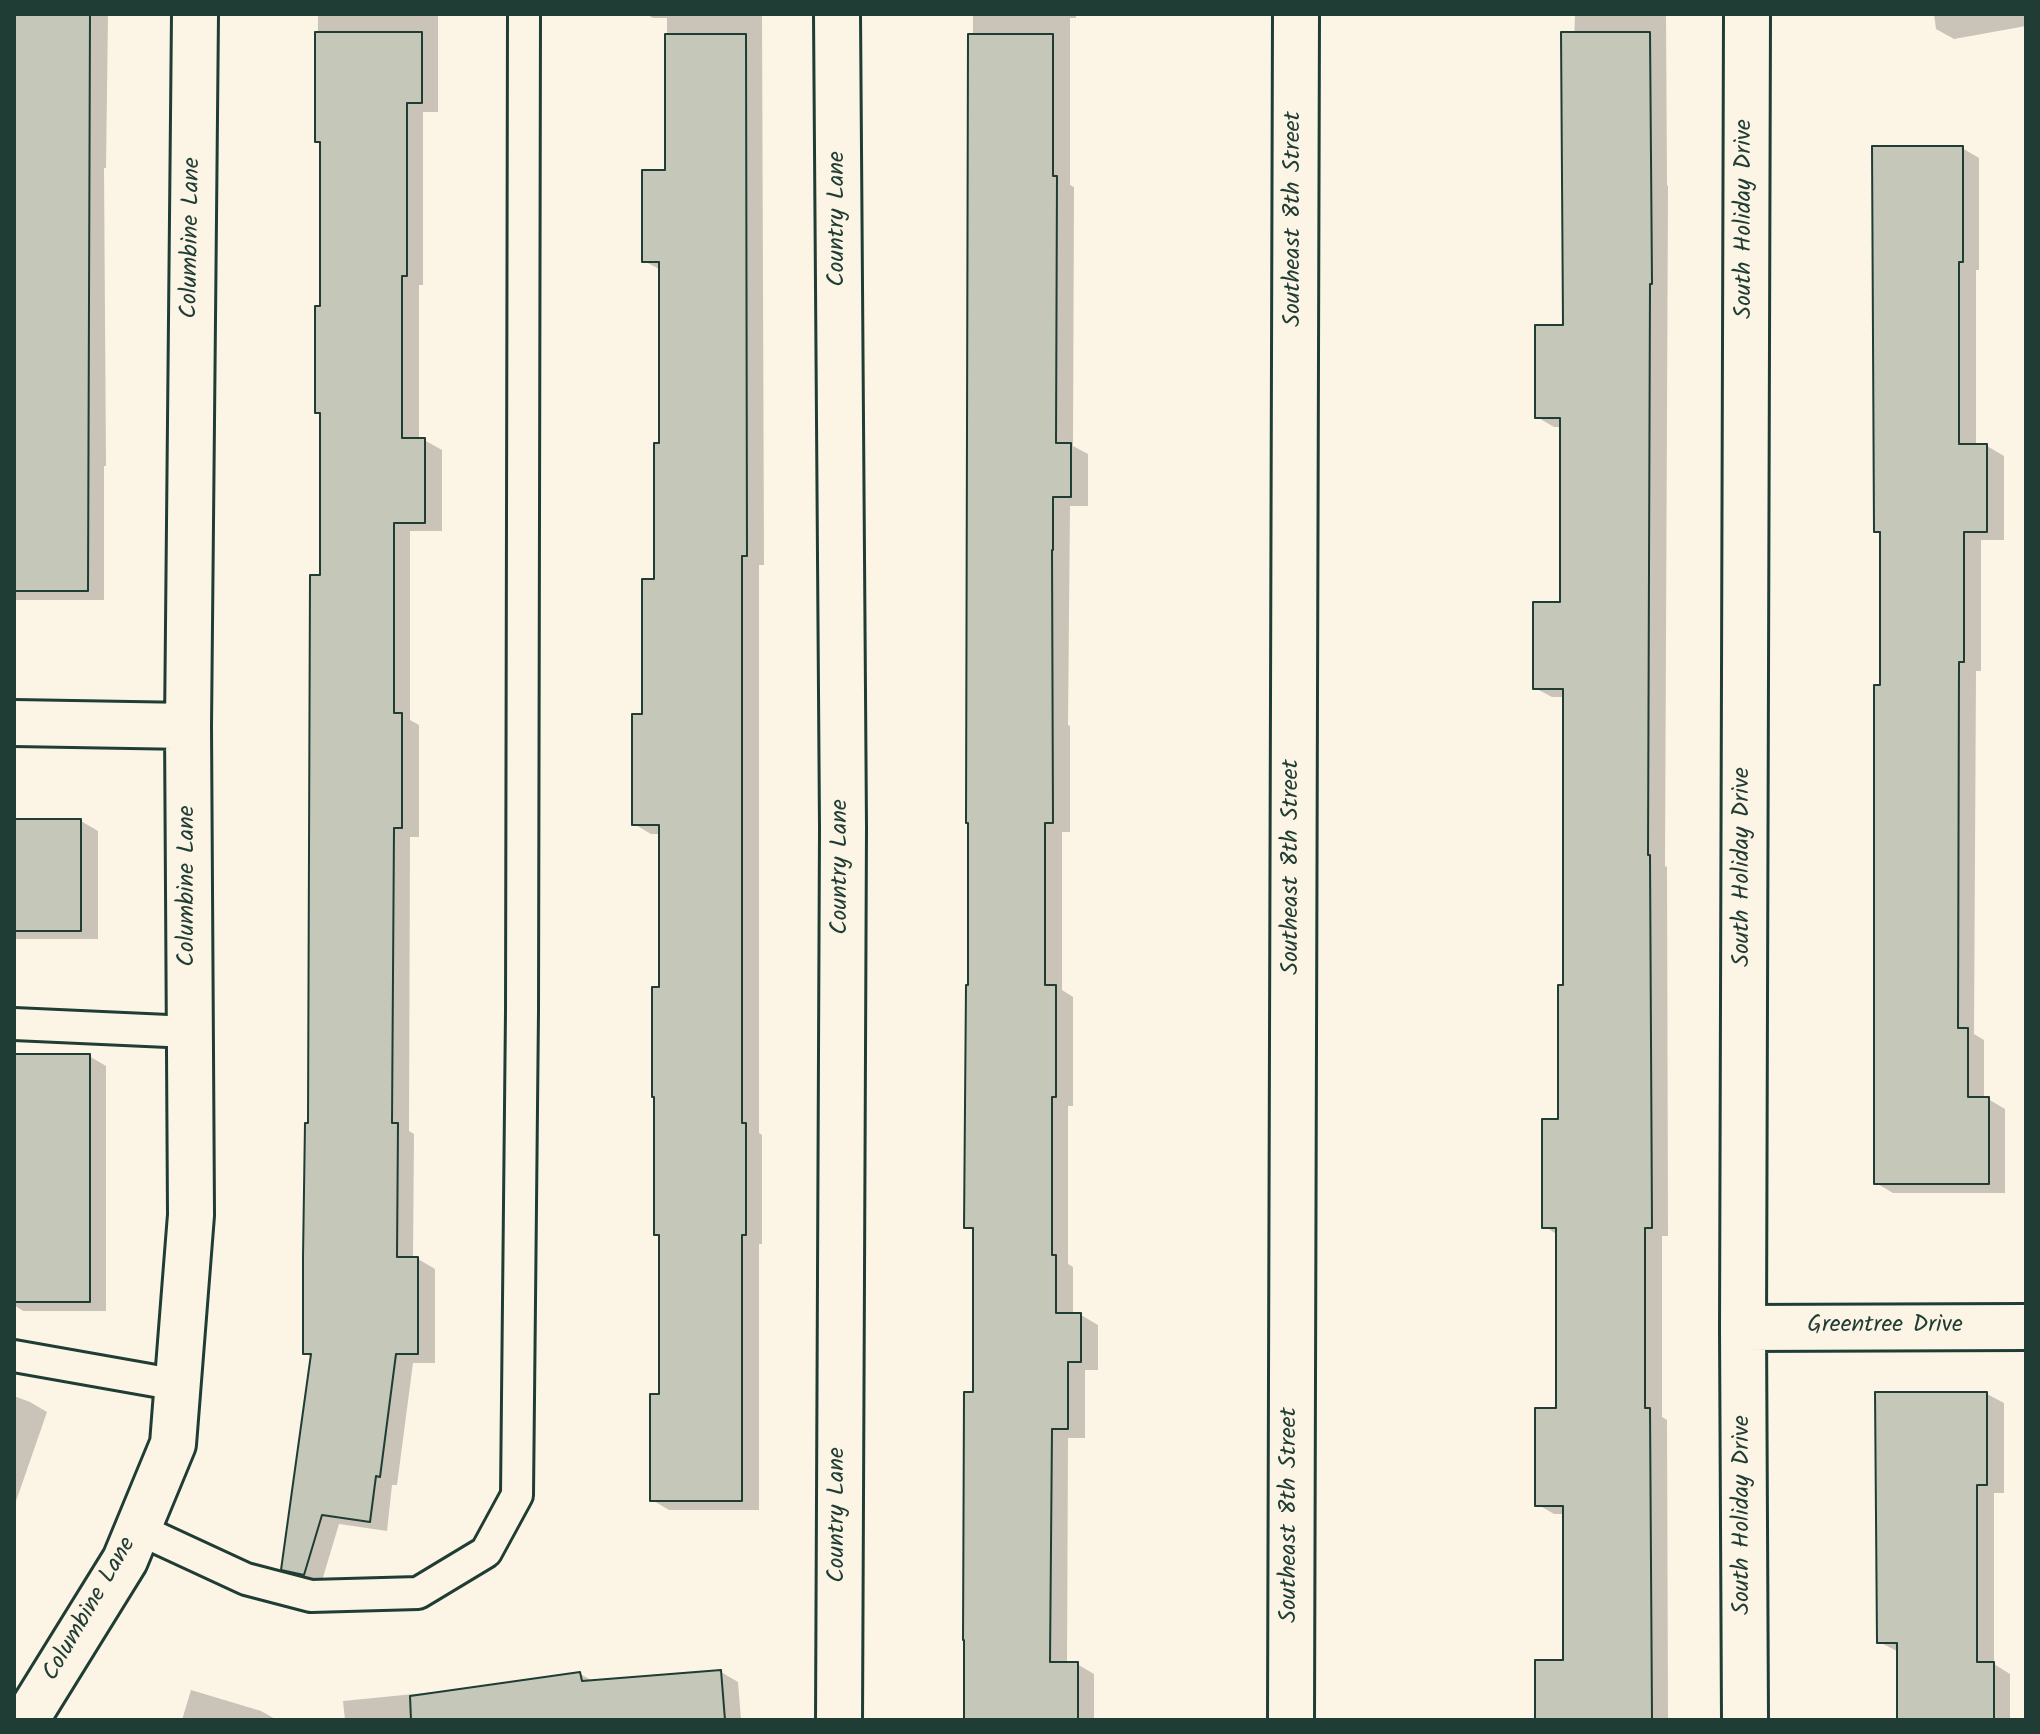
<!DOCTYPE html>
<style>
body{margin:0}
#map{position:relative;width:2040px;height:1734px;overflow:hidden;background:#fcf5e5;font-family:Kalam,sans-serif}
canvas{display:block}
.frame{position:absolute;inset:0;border:16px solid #1f3d34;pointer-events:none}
</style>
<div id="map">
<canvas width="2040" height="1734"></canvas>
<div class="frame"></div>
</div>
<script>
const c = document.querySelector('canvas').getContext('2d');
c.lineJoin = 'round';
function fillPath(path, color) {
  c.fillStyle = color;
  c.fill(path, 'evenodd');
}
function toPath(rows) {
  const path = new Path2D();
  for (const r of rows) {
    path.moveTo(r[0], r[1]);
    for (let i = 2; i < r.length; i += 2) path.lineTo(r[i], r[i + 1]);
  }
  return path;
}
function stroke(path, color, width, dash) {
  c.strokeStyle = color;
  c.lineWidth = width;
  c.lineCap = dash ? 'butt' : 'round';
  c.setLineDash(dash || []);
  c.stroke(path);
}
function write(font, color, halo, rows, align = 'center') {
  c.font = font + ' Kalam,sans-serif';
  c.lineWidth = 6;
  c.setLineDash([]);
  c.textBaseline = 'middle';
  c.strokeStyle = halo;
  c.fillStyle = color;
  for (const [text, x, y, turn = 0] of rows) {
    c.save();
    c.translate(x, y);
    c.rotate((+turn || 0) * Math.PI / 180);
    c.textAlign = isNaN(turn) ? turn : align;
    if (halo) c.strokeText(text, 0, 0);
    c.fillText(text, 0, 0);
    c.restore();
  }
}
fillPath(toPath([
 [14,14,108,14,106,168,104,168,106,466,104,466,104,600,14,600],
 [318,14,446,14,438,15,438,112,423,112,423,285,419,285,419,440,424,440,442,450,442,531,410,531,410,720,419,725,419,837,410,837,409,1131,414,1134,413,1259,418,1259,435,1269,435,1363,413,1363,397,1485,392,1485,387,1531,339,1524,321,1584,301,1578,284,1569,312,1357,305,1353,322,577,322,414,317,412,322,308,322,144,317,141],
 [646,14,762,14,764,565,759,565,759,1133,762,1135,762,1244,759,1244,759,1510,669,1510,652,1500,661,1396,661,1237,656,1234,661,989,661,834,651,834,634,824,656,581,661,445,661,270,644,261,667,172,667,18,653,18],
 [973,14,1076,14,1076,18,1070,18,1070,185,1074,187,1073,446,1088,454,1088,506,1070,506,1068,725,1070,726,1070,832,1062,832,1062,990,1073,997,1073,1106,1068,1106,1068,1264,1073,1267,1073,1315,1081,1315,1098,1325,1098,1370,1085,1370,1085,1438,1068,1438,1067,1664,1077,1664,1094,1674,1094,1720,966,1720,975,1394,975,1231,966,1226],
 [1575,14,1666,14,1667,185,1668,186,1665,866,1667,867,1668,1236,1662,1236,1662,1417,1667,1420,1668,1720,1537,1720,1565,1662,1565,1514,1554,1514,1537,1504,1558,1410,1558,1235,1544,1226,1560,1121,1565,987,1565,697,1552,697,1535,688,1562,604,1562,427,1554,427,1537,417,1565,327],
 [1934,14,2026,14,2026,26,1954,39,1936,29],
 [1962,148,1979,158,1979,270,1976,270,1976,446,1987,446,2004,456,2004,540,1981,540,1981,671,1976,671,1974,1034,1984,1040,1984,1099,1988,1099,2005,1109,2005,1193,1893,1193,1876,1183,1882,687,1882,534,1876,530],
 [14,821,81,821,98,831,98,939,14,939],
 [14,1056,89,1056,106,1066,106,1311,23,1311,14,1305],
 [1987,1394,2004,1403,2004,1493,1994,1493,1994,1664,2010,1674,2010,1720,1899,1720,1899,1652,1879,1642],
 [14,1396,30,1402,47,1412,14,1507],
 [721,1672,738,1682,741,1720,345,1720,343,1701,434,1692,438,1694,580,1674,595,1682],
 [191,1690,261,1711,277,1720,182,1720]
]), '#0003');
const building = toPath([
 [14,14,90,14,88,591,14,591,14,14],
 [315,32,422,32,422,103,407,103,407,276,402,276,402,438,425,438,425,523,394,523,394,713,402,713,402,828,394,828,392,1123,398,1123,397,1257,418,1257,418,1354,396,1354,380,1477,376,1476,370,1522,322,1515,304,1575,281,1570,311,1354,303,1354,303,1257,305,1123,308,1123,310,575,320,575,320,413,315,413,315,306,320,306,320,142,315,142,315,32],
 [1561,32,1650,32,1652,284,1650,284,1648,855,1650,855,1652,1228,1645,1228,1645,1408,1650,1408,1652,1720,1535,1720,1535,1660,1563,1660,1563,1506,1535,1506,1535,1408,1556,1408,1556,1228,1542,1228,1542,1119,1558,1119,1558,985,1563,985,1563,689,1533,689,1533,602,1560,602,1560,418,1535,418,1535,325,1563,325,1561,32],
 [665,34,746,34,747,556,742,556,742,1123,746,1123,746,1235,742,1235,742,1501,650,1501,650,1394,659,1394,659,1235,654,1235,654,1097,652,1097,652,987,659,987,659,825,632,825,632,714,642,714,642,579,654,579,654,443,659,443,659,262,642,262,642,170,665,170,665,34],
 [968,34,1053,34,1053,176,1057,176,1056,443,1071,443,1071,497,1053,497,1053,550,1052,550,1053,823,1045,823,1045,985,1056,985,1056,1097,1052,1097,1052,1255,1056,1255,1056,1313,1081,1313,1081,1362,1068,1362,1068,1429,1052,1429,1050,1662,1078,1662,1078,1720,964,1720,964,1640,963,1640,964,1392,973,1392,973,1228,964,1228,966,985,968,985,968,823,966,823,968,34],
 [1872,146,1963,146,1963,262,1959,262,1959,444,1987,444,1987,532,1964,532,1964,662,1959,662,1958,1028,1968,1028,1968,1097,1989,1097,1989,1184,1874,1184,1874,685,1880,685,1880,532,1874,532,1872,146],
 [14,819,81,819,81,931,14,931,14,819],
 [14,1054,90,1054,90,1302,14,1302,14,1054],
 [1875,1392,1987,1392,1987,1485,1977,1485,1977,1662,1994,1662,1994,1720,1897,1720,1897,1643,1877,1643,1875,1392],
 [721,1670,725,1720,411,1720,410,1696,580,1672,582,1681,721,1670]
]);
fillPath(building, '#c5c7b9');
stroke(building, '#1f3d34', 2);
const lane = toPath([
 [14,1024,190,1032],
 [14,1356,178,1385],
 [138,1529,246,1579,311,1596,418,1593,486,1552,517,1495,522,1011,524,14]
]);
const street = toPath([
 [837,14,843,828,839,1720],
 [14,723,188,726],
 [1743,1328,2026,1327],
 [26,1720,125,1560,173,1444,191,1215,188,726,195,14],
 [1745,1720,1743,1328,1747,14]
]);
const secondary = toPath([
 [1291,1720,1296,14]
]);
stroke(lane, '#1f3d34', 36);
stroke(street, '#1f3d34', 50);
stroke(secondary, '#1f3d34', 50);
stroke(lane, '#fcf5e5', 30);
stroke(street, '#fcf5e5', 44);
stroke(secondary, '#fcf5e5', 44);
write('24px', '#1f3d34', '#fcf5e5', [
 ["Country Lane",839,219,-90],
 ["Southeast 8th Street",1295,219,-90],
 ["South Holiday Drive",1746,219,-90],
 ["Columbine Lane",193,238,-89],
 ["Country Lane",842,867,-90],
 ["Southeast 8th Street",1293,867,-90],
 ["South Holiday Drive",1744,867,-90],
 ["Columbine Lane",189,886,-90],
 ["Greentree Drive",1885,1327],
 ["Country Lane",839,1515,-90],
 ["Southeast 8th Street",1291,1515,-90],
 ["South Holiday Drive",1744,1515,-90],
 ["Columbine Lane",91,1610,-60]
]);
</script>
